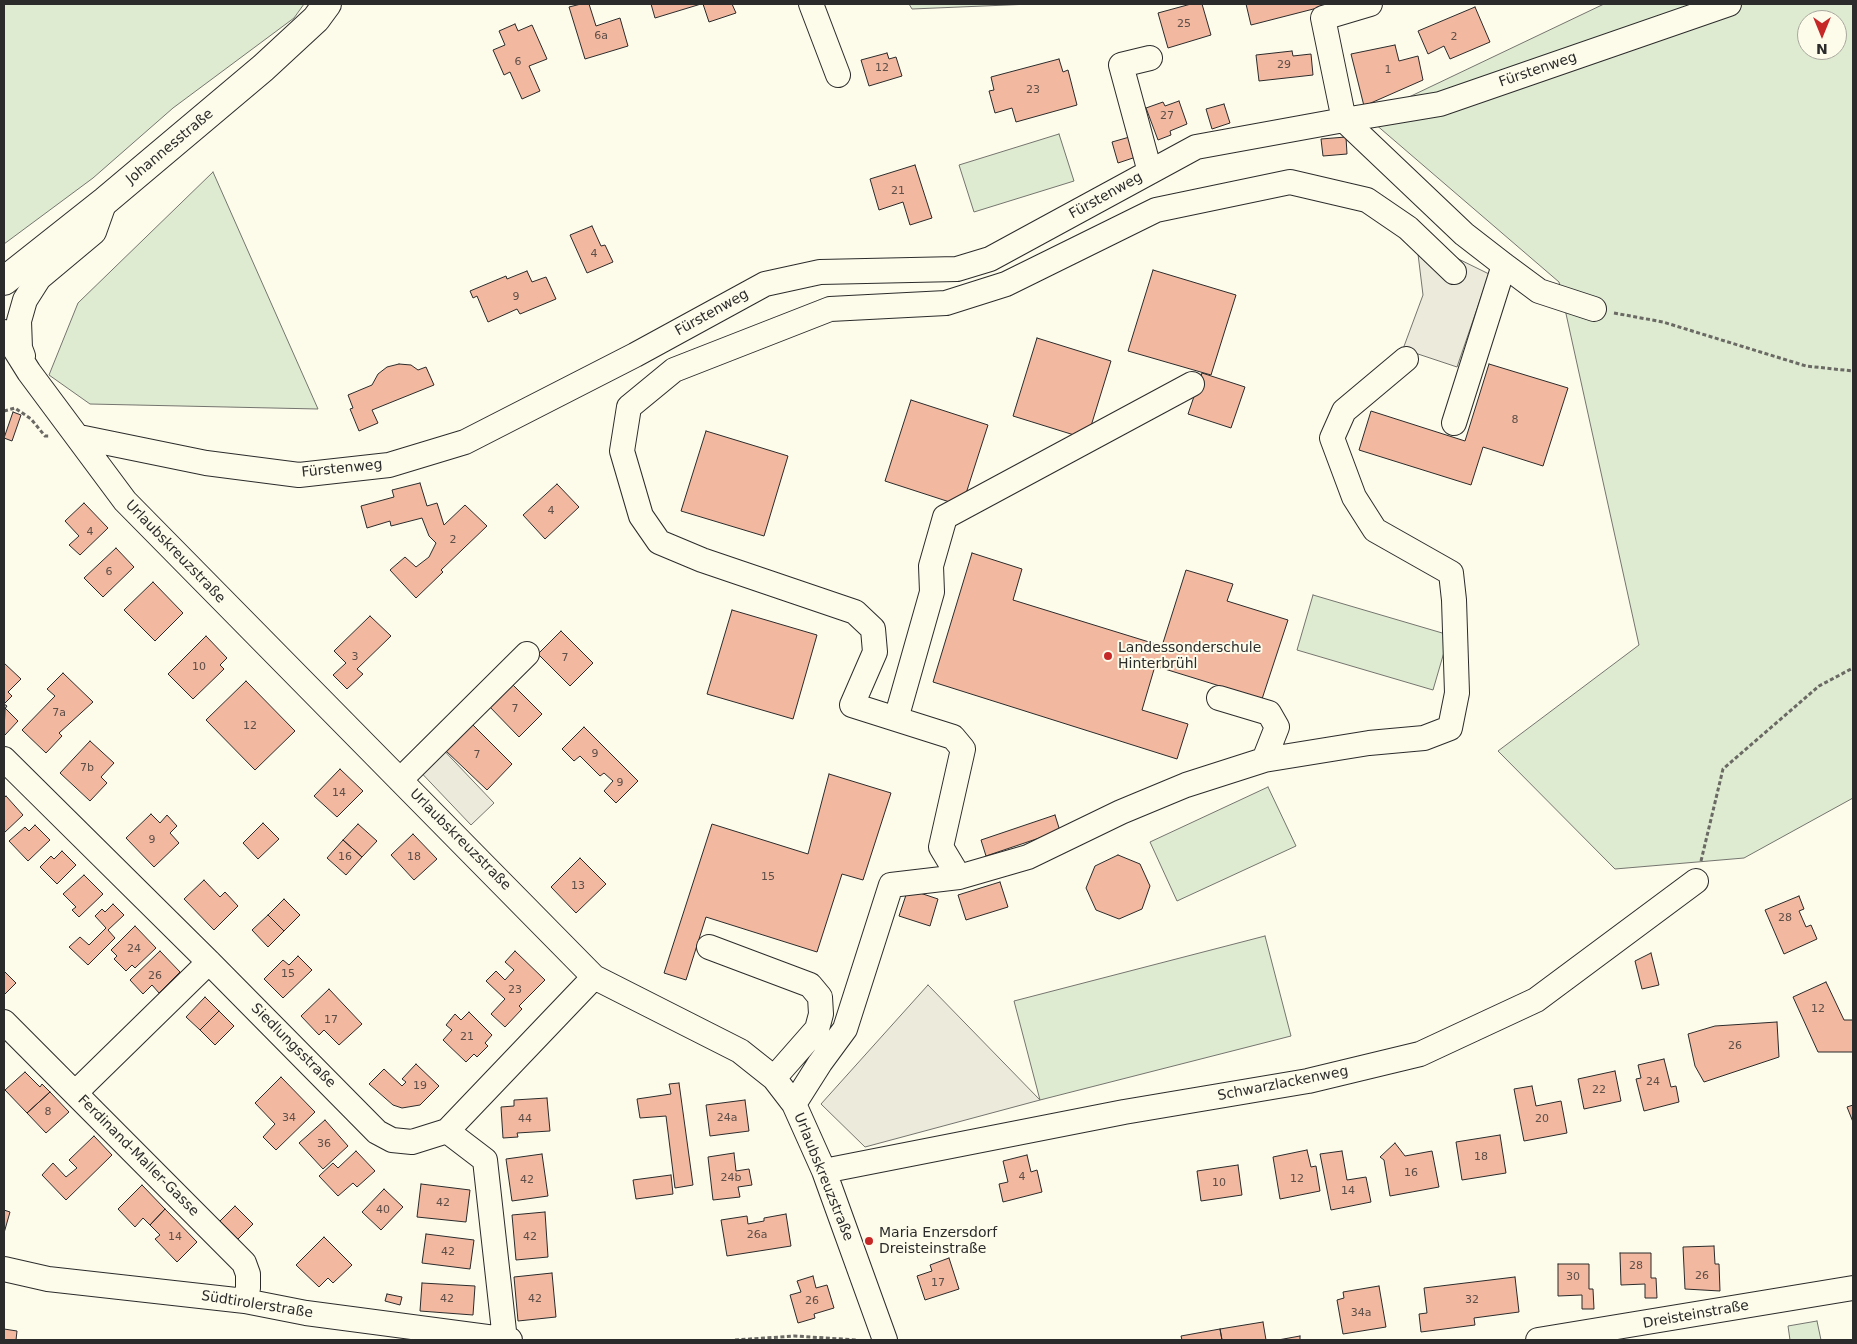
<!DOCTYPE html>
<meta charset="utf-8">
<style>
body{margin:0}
#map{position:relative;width:1857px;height:1344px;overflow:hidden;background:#fdfbea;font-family:"DejaVu Sans",sans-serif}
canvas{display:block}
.frame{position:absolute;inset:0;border:5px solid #2b2b2b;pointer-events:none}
.north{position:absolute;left:1797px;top:10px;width:50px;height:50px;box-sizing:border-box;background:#fdfbea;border:1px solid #a9a89e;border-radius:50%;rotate:180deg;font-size:14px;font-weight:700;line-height:20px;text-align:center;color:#2b2b2b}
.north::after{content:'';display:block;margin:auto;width:18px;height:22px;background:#c62828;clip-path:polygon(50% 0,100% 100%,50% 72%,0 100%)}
</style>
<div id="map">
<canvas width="1857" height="1344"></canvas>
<div class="frame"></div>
<div class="north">N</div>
</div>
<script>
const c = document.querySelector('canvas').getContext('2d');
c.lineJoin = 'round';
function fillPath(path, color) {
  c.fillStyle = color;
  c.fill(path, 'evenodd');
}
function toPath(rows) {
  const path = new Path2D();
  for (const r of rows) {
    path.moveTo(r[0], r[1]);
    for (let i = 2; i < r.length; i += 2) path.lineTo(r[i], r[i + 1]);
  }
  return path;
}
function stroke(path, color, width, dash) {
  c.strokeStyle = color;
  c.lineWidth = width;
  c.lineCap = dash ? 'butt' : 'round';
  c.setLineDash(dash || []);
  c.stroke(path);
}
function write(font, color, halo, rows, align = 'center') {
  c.font = font + ' "DejaVu Sans",sans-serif';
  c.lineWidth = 4;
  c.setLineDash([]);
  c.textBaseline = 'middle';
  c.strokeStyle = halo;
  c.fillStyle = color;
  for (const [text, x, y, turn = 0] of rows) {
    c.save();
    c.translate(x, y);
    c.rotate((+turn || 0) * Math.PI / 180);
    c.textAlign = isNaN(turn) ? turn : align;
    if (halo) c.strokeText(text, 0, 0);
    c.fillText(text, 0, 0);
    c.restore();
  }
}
const green = toPath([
 [4,4,304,4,294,18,173,108,93,178,4,244,4,4],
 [909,4,1031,4,912,9,909,4],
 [1604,4,1853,4,1853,798,1744,858,1615,869,1498,751,1639,645,1559,282,1367,117,1604,4],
 [1807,20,1837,20,1837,50,1807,50,1807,20],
 [1059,134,1074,181,974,212,959,165,1059,134],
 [213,172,318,409,90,404,49,375,78,303,213,172],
 [1313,595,1449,635,1433,690,1297,650,1313,595],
 [1268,787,1296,846,1177,901,1150,842,1268,787],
 [1265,936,1291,1036,1040,1100,1014,1001,1265,936],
 [1817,1321,1821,1340,1790,1340,1788,1326,1817,1321]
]);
fillPath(green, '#deebd1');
stroke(green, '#74746e', 1);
const parking = toPath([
 [1434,247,1489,274,1457,367,1403,349,1423,295,1418,254,1434,247],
 [435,741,494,803,471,825,412,763,435,741],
 [928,985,1040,1100,865,1147,821,1104,928,985]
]);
fillPath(parking, '#eceadb');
stroke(parking, '#74746e', 1);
const building = toPath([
 [581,4,589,4,596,26,620,18,628,46,585,59,569,7,581,4],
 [651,4,701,4,655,18,651,4],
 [703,4,732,4,736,13,709,22,703,4],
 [1191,4,1202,4,1211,35,1168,48,1158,13,1191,4],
 [1246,4,1329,4,1329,5,1251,25,1246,4],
 [1475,7,1490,42,1450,59,1444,46,1428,54,1418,31,1475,7],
 [515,24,518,31,532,25,547,59,529,66,540,91,522,99,510,72,504,75,493,50,505,45,499,31,515,24],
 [1395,45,1399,61,1418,56,1423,80,1364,106,1351,54,1395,45],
 [1292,51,1293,56,1311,54,1313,75,1259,81,1256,55,1292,51],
 [887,53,889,59,896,57,902,76,869,86,861,60,887,53],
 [1059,59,1063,72,1068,70,1077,105,1016,122,1012,108,995,113,989,91,994,90,991,77,1059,59],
 [1179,101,1187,124,1170,131,1171,135,1158,140,1146,108,1163,102,1165,106,1179,101],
 [1224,104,1230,123,1212,129,1206,109,1224,104],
 [1133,136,1139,156,1118,163,1112,142,1133,136],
 [1346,137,1347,154,1323,156,1321,139,1346,137],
 [915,165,932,218,910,225,903,202,879,210,870,179,915,165],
 [592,226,601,246,605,245,613,262,587,273,570,235,592,226],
 [1153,270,1236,295,1211,375,1128,351,1153,270],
 [527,271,532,282,546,277,556,299,520,314,517,309,488,322,477,296,473,298,470,291,506,276,507,279,527,271],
 [1037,338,1111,361,1087,439,1013,416,1037,338],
 [399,364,411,365,418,370,426,367,434,385,372,410,378,423,359,431,350,409,353,408,348,395,372,385,378,374,387,367,399,364],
 [1489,364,1568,388,1543,466,1483,447,1471,485,1359,450,1371,411,1465,441,1489,364],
 [1202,373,1245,387,1231,428,1188,414,1202,373],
 [911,400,988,425,962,506,885,481,911,400],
 [13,412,21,415,12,441,4,438,13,412],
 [706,431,788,456,764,536,681,511,706,431],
 [420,483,427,506,437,503,444,525,465,505,487,526,441,570,443,572,416,598,390,570,405,557,416,567,429,557,436,543,429,536,422,518,391,526,390,521,367,528,361,506,394,497,392,490,420,483],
 [557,484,579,507,545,539,523,515,557,484],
 [84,503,108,528,80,555,69,545,79,536,65,521,84,503],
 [116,548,134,567,103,597,84,578,116,548],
 [972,553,1022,569,1013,600,1162,646,1186,570,1233,584,1227,601,1288,620,1262,699,1155,666,1142,710,1188,724,1177,759,933,682,972,553],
 [153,582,183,613,155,641,124,610,153,582],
 [732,610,817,635,793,719,707,694,732,610],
 [370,616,391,636,357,669,363,674,347,689,333,675,346,663,334,651,370,616],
 [561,631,593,663,570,686,538,654,561,631],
 [206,636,227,658,220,665,224,669,193,699,168,674,206,636],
 [4,663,21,679,8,692,12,696,4,704,7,706,4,710,4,663],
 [63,673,93,702,59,733,62,736,46,753,22,730,55,696,47,689,63,673],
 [246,681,295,731,255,770,206,720,246,681],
 [510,682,542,714,519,737,487,704,510,682],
 [5,708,18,721,5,735,4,733,5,708],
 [471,723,512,764,487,790,445,750,471,723],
 [584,727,638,781,616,803,604,791,613,781,604,773,600,776,580,756,574,761,562,749,584,727],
 [90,741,114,763,101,777,107,783,90,801,60,773,90,741],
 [340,769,363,791,337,817,314,796,340,769],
 [829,774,891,793,863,880,842,874,817,952,706,917,686,980,664,973,712,824,808,854,829,774],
 [6,796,23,815,4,833,4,798,6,796],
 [151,814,160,823,167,815,177,826,170,833,179,843,154,867,126,838,151,814],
 [1055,815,1060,831,986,856,981,840,1055,815],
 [263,823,279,839,258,859,243,843,263,823],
 [358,824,377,841,362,857,343,840,358,824],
 [35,825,50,840,28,861,9,841,25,827,29,831,35,825],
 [413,834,437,859,414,880,391,855,413,834],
 [343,840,362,857,346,875,327,858,343,840],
 [62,851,76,865,57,884,40,867,51,856,54,859,62,851],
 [1118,855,1140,864,1150,886,1142,909,1119,919,1096,910,1086,888,1095,866,1118,855],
 [580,858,606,884,576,913,551,887,580,858],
 [84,875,103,894,79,917,72,910,76,907,63,894,84,875],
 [204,880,220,897,225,892,238,906,214,930,184,899,204,880],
 [1000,882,1008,907,966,920,958,895,1000,882],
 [908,889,938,899,930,926,899,916,908,889],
 [1799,896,1804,909,1799,911,1806,927,1811,925,1817,939,1784,954,1765,910,1799,896],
 [284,899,300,915,284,931,268,915,284,899],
 [113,904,124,915,108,930,115,938,88,965,69,947,80,937,89,945,106,928,95,916,102,909,105,912,113,904],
 [268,915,284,931,268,947,252,930,268,915],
 [135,926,156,948,135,968,132,965,126,971,114,959,117,956,111,950,135,926],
 [160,951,180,972,159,993,152,985,143,994,130,980,160,951],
 [515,951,545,980,519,1006,522,1009,505,1027,491,1014,505,999,486,981,496,971,505,980,514,970,505,962,515,951],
 [1651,953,1659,985,1642,989,1635,961,1651,953],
 [298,956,312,970,283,998,264,979,283,960,289,965,298,956],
 [4,971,16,983,4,995,4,971],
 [1826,982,1844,1020,1853,1020,1853,1052,1818,1052,1793,997,1826,982],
 [329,989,362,1024,339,1045,324,1030,319,1035,301,1016,329,989],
 [205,997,219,1011,200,1030,186,1017,205,997],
 [219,1011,234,1026,215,1045,200,1030,219,1011],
 [469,1012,492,1035,485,1043,488,1046,477,1057,474,1054,466,1062,443,1040,452,1030,446,1025,455,1014,461,1020,469,1012],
 [1777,1022,1779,1057,1704,1082,1695,1066,1688,1034,1715,1026,1777,1022],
 [1664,1059,1671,1087,1676,1086,1679,1102,1644,1111,1636,1079,1641,1078,1638,1065,1664,1059],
 [416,1064,439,1086,420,1105,402,1108,393,1105,369,1084,384,1069,402,1086,406,1082,402,1079,416,1064],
 [1615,1071,1621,1101,1584,1109,1578,1079,1615,1071],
 [25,1072,40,1087,42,1084,50,1092,27,1113,5,1090,25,1072],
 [281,1077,315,1112,276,1150,263,1137,275,1124,255,1103,281,1077],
 [679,1083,693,1185,675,1188,666,1116,640,1118,637,1099,671,1094,669,1084,679,1083],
 [1532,1086,1536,1106,1561,1101,1567,1133,1524,1141,1514,1089,1532,1086],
 [50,1092,69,1112,46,1133,27,1113,50,1092],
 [547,1098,550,1131,517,1133,518,1137,503,1138,501,1107,514,1106,514,1100,547,1098],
 [745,1100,749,1131,710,1136,706,1105,745,1100],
 [1853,1105,1853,1122,1847,1107,1853,1105],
 [325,1120,348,1146,323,1169,299,1143,325,1120],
 [1500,1135,1506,1173,1462,1180,1456,1142,1500,1135],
 [94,1136,112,1155,66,1200,42,1175,53,1163,66,1177,77,1168,69,1160,94,1136],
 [1395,1143,1405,1156,1432,1151,1439,1187,1390,1196,1384,1160,1380,1157,1395,1143],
 [1307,1150,1311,1167,1316,1166,1320,1191,1280,1199,1273,1157,1307,1150],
 [356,1151,375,1171,357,1187,353,1183,338,1196,319,1176,333,1163,338,1168,356,1151],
 [1342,1151,1347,1180,1366,1177,1371,1202,1331,1210,1320,1154,1342,1151],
 [734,1153,736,1171,749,1169,752,1185,738,1187,740,1197,713,1200,708,1157,734,1153],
 [542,1154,548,1196,512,1201,506,1159,542,1154],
 [1027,1155,1031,1172,1037,1170,1042,1192,1003,1202,999,1184,1008,1182,1003,1161,1027,1155],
 [1238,1165,1242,1195,1201,1201,1197,1171,1238,1165],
 [671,1175,673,1194,636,1199,633,1180,671,1175],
 [421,1184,470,1190,466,1222,417,1217,421,1184],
 [142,1185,165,1209,150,1225,143,1218,135,1227,118,1209,142,1185],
 [384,1189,403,1207,381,1230,362,1212,384,1189],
 [235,1206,253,1224,238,1239,220,1221,235,1206],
 [165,1209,197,1242,177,1262,155,1239,160,1235,150,1225,165,1209],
 [4,1210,10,1212,4,1233,4,1210],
 [545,1212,548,1257,516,1260,512,1215,545,1212],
 [786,1214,791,1246,727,1256,721,1220,747,1216,748,1224,764,1221,764,1218,786,1214],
 [426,1234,474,1240,470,1269,422,1263,426,1234],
 [324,1237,352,1265,333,1283,328,1278,319,1287,296,1265,324,1237],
 [1714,1246,1715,1264,1719,1264,1720,1291,1685,1289,1683,1247,1714,1246],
 [1620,1253,1651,1253,1651,1278,1656,1278,1657,1298,1645,1298,1645,1284,1621,1285,1620,1253],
 [949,1258,959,1289,925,1300,917,1276,932,1271,930,1265,949,1258],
 [1558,1264,1589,1264,1589,1289,1593,1289,1594,1309,1582,1309,1582,1295,1558,1296,1558,1264],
 [552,1273,556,1317,518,1321,514,1277,552,1273],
 [813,1276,816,1288,827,1285,834,1308,814,1314,815,1318,798,1323,790,1295,801,1292,797,1281,813,1276],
 [1515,1277,1519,1312,1474,1318,1475,1325,1421,1332,1419,1314,1427,1313,1424,1288,1515,1277],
 [422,1283,475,1286,473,1315,420,1311,422,1283],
 [1379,1286,1386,1327,1343,1334,1337,1300,1344,1298,1343,1292,1379,1286],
 [387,1294,402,1297,400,1305,385,1301,387,1294],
 [1263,1322,1266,1340,1222,1340,1220,1329,1263,1322],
 [4,1329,17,1331,16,1340,4,1340,4,1329],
 [1220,1329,1222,1340,1182,1340,1181,1336,1220,1329],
 [1300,1336,1300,1340,1278,1340,1300,1336]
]);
fillPath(building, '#f2b8a0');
stroke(building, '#2b2b2b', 1);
const minor = toPath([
 [811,4,838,75],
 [1370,4,1323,18,1344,120,1440,104,1729,4],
 [1150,172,1121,65,1150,58],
 [4,332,29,372,125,501,594,977,740,1051,774,1078,794,1104,824,1171,885,1340],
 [23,356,20,348,19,321,25,300,39,278,94,232,105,201],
 [1454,423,1504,265],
 [79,437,206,463,299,475,389,465,465,442,635,355,765,284,820,272,957,269,990,259,1196,147,1344,120,1464,234,1504,265,1539,291,1594,309],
 [1219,698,1269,713,1277,727,1264,760],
 [896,719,932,592,931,566,945,517,1192,384],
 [4,759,209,962,377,1132,392,1140,412,1142,447,1131,594,977],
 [400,780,527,654],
 [959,877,1028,857,1121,812,1186,785,1264,760,1369,743,1424,738,1450,728,1457,693,1454,600,1451,573,1375,530,1354,497,1332,438,1344,411,1406,359],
 [709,947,810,985,820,997,821,1014,817,1029,774,1078],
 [4,1022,244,1263,248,1274,248,1288,245,1301],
 [75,1093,209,962],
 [794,1104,820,1063,845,1029,891,885,959,877,941,847,963,749,953,737,852,705,875,652,873,629,855,612,702,560,659,542,641,516,622,451,629,407,674,370,830,309,946,303,1006,284,1156,210,1290,182,1367,200,1408,228,1454,272],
 [447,1131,485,1160,505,1340],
 [824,1171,1124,1112,1308,1081,1420,1054,1536,1000,1696,881],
 [4,1269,48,1279,245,1301,306,1313,510,1340],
 [1538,1340,1853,1288]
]);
const major = toPath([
 [4,281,105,201,263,68,316,19,327,4]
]);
stroke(minor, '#2b2b2b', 26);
stroke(major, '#2b2b2b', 30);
stroke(toPath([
 [1614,313,1663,322,1806,366,1853,371],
 [4,411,15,408,31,419,45,436,50,436],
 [1701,861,1723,769,1819,686,1853,668],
 [735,1340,795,1336,857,1340]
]), '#6a6964', 3, [4, 2.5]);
stroke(minor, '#fdfbea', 24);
stroke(major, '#fdfbea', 28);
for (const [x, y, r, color] of [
 [1108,656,5,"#c62828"],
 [869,1241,5,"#c62828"]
]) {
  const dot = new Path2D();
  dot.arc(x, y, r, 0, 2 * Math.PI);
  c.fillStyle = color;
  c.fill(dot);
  stroke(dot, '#fdfbea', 2);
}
write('11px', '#5d4e48', null, [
 ["25",1184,24],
 ["6a",601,36],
 ["2",1454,37],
 ["6",518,62],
 ["29",1284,65],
 ["12",882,68],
 ["1",1388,70],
 ["23",1033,90],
 ["27",1167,116],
 ["21",898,191],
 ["4",594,254],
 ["9",516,297],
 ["8",1515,420],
 ["4",551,511],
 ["4",90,532],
 ["2",453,540],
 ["6",109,572],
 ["3",355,657],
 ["7",565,658],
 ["10",199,667],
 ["7",515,709],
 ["7a",59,713],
 ["12",250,726],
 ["9",595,754],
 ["7",477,755],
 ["7b",87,768],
 ["9",620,783],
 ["14",339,793],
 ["9",152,840],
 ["16",345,857],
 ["18",414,857],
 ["15",768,877],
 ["13",578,886],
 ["28",1785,918],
 ["24",134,949],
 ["15",288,974],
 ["26",155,976],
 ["23",515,990],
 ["12",1818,1009],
 ["17",331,1020],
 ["21",467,1037],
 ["26",1735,1046],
 ["24",1653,1082],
 ["19",420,1086],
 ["22",1599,1090],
 ["8",48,1112],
 ["34",289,1118],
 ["24a",727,1118],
 ["44",525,1119],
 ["20",1542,1119],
 ["36",324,1144],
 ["18",1481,1157],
 ["16",1411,1173],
 ["4",1022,1177],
 ["24b",731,1178],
 ["12",1297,1179],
 ["42",527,1180],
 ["10",1219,1183],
 ["14",1348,1191],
 ["42",443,1203],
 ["40",383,1210],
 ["26a",757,1235],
 ["14",175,1237],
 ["42",530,1237],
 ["42",448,1252],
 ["28",1636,1266],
 ["26",1702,1276],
 ["30",1573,1277],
 ["17",938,1283],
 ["42",447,1299],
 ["42",535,1299],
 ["32",1472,1300],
 ["26",812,1301],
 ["34a",1361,1313]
]);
write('14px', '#2b2b2b', '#fdfbea', [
 ["Fürstenweg",1538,70,-19],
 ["Johannesstraße",170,147,-40],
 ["Fürstenweg",1106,196,-29],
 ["Fürstenweg",712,313,-29],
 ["Fürstenweg",342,469,-6],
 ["Urlaubskreuzstraße",175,552,46],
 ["Urlaubskreuzstraße",460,840,45],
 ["Siedlungsstraße",293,1046,45],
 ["Schwarzlackenweg",1283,1084,-11],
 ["Ferdinand-Maller-Gasse",138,1156,45],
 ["Urlaubskreuzstraße",823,1177,68],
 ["Südtirolerstraße",257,1305,9],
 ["Dreisteinstraße",1696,1315,-10]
]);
write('14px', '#2b2b2b', '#fdfbea', [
 ["Landessonderschule",1118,648],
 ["Hinterbrühl",1118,664],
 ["Maria Enzersdorf",879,1233],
 ["Dreisteinstraße",879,1249]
], 'left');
</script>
